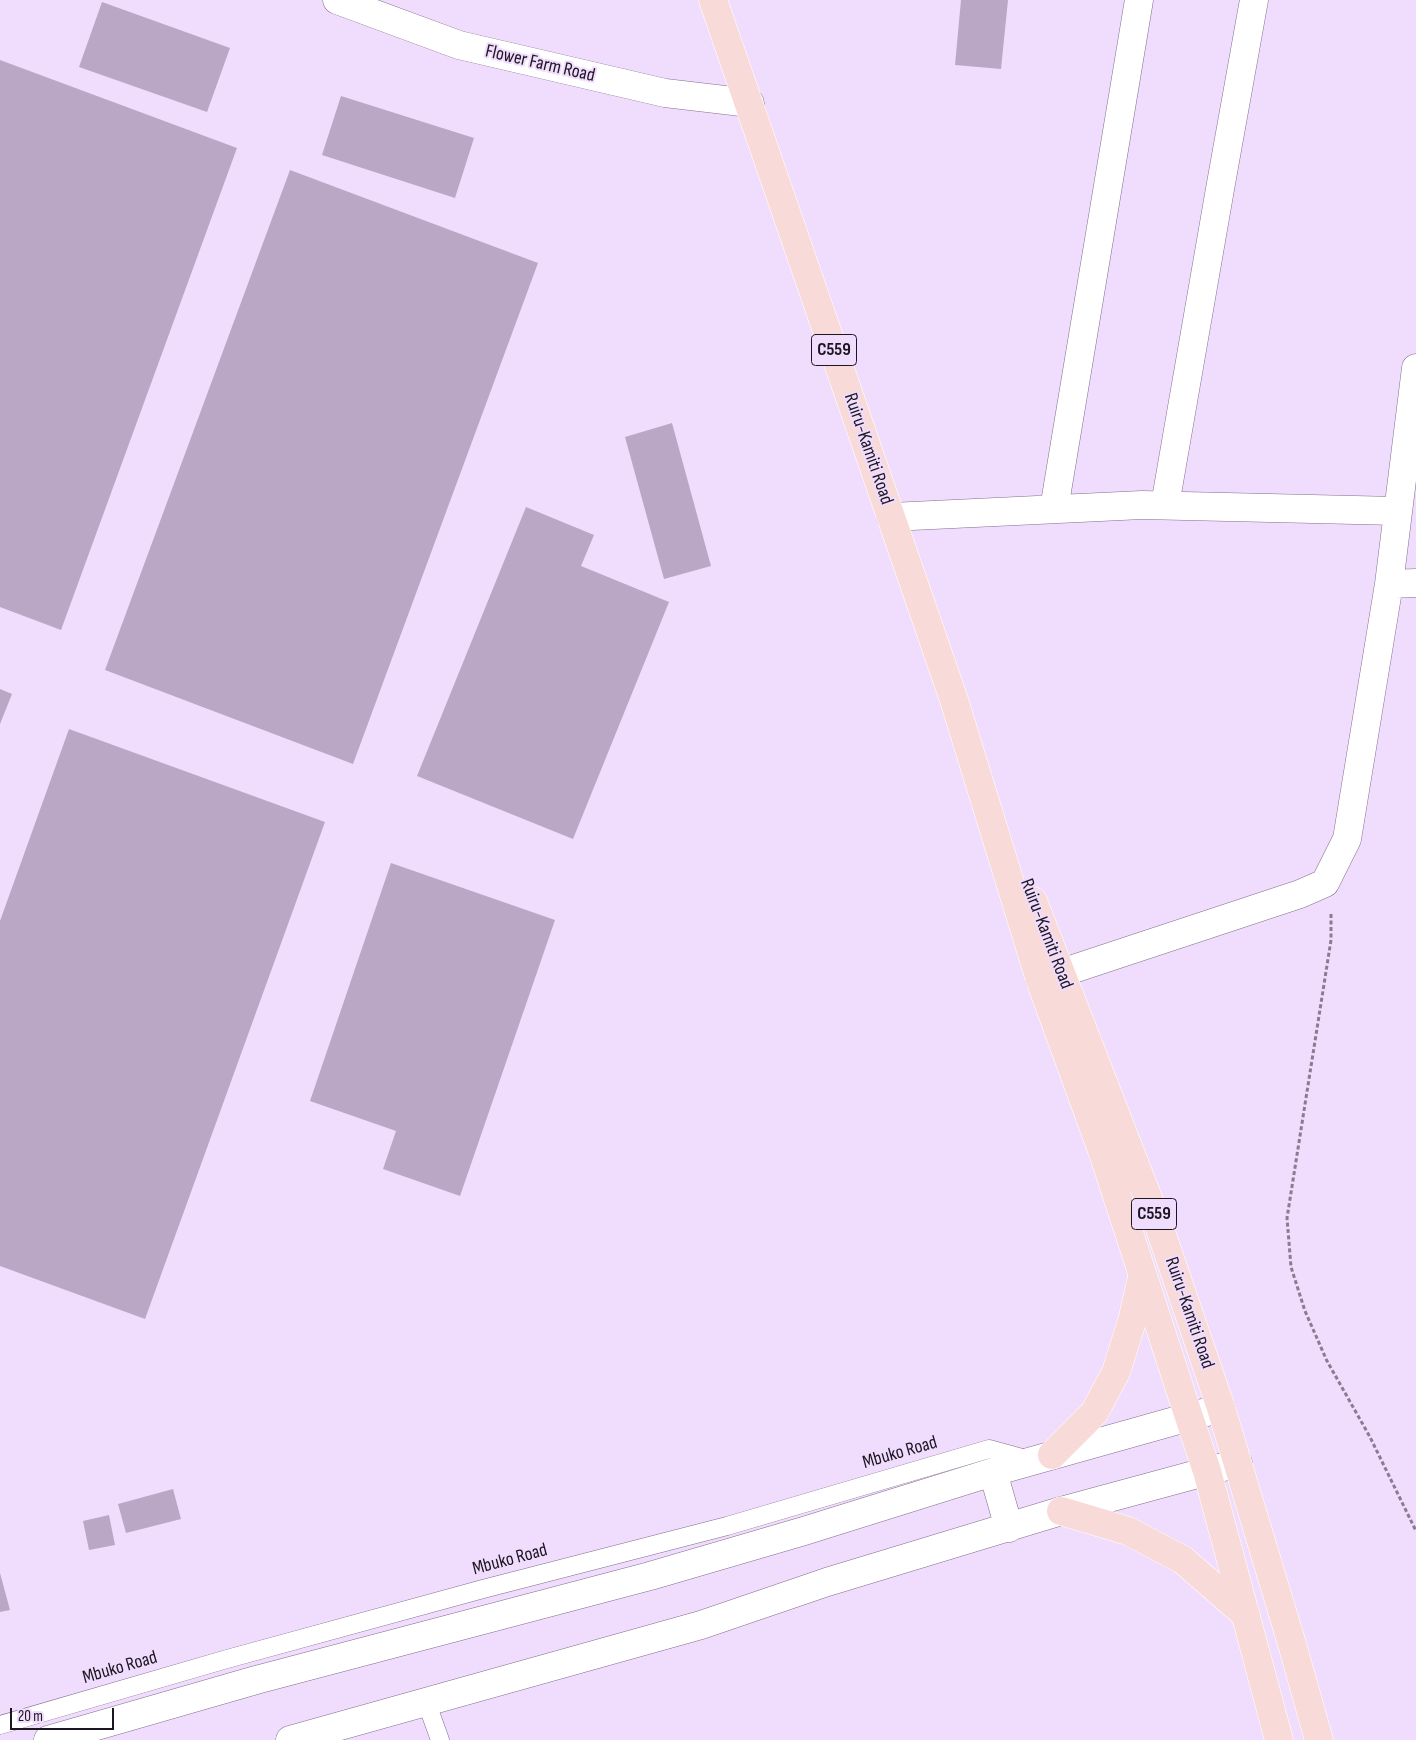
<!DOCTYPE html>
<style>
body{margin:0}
#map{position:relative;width:1416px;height:1740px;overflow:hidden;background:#f0dcfc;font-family:"Sofia Sans Condensed",sans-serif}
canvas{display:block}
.scale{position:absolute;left:10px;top:1708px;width:104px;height:22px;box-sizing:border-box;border:2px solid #1d1621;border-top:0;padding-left:6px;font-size:15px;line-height:18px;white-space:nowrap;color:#1d1621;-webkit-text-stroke:4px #f0dcfc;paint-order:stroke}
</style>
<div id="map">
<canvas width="1416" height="1740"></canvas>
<div class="scale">20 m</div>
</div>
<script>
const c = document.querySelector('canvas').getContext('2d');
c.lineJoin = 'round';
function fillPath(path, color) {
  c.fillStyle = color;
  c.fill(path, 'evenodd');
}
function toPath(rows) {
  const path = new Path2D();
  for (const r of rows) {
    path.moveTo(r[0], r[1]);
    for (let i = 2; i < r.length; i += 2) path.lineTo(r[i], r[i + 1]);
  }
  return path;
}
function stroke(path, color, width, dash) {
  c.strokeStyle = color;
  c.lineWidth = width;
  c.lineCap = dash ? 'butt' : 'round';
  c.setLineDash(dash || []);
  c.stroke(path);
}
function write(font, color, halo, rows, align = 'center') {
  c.font = font + ' "Sofia Sans Condensed",sans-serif';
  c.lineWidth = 4;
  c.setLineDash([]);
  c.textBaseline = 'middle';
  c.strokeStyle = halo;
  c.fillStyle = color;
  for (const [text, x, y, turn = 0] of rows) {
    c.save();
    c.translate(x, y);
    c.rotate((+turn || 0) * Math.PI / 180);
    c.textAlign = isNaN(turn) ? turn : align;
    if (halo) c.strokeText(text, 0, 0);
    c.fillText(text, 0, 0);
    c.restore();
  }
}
fillPath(toPath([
 [961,0,1008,0,1001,69,955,65],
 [102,2,230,48,207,112,79,67],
 [0,60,237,148,61,630,0,607],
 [341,96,474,138,455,198,322,155],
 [290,170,538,263,353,764,105,670],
 [672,423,711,566,664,579,625,437],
 [526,507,594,535,581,566,669,602,573,839,417,776],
 [0,689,12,694,0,724],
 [69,729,325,822,145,1319,0,1266,0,921],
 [391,863,555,920,460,1196,383,1169,396,1131,310,1101],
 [173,1489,181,1519,126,1533,118,1504],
 [109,1515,115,1545,89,1550,83,1521],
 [0,1573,10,1610,0,1612]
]), '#baa7c6');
const service = toPath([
 [426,1701,440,1740],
 [0,1725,227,1659,483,1589,727,1526,989,1449,1029,1460]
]);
const minor = toPath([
 [337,0,459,45,665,93,750,103],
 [1165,505,1220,189,1254,0],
 [1054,509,1139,0],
 [891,517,1142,505,1397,511],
 [1389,584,1416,583],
 [1040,980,1300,894,1325,883,1347,839,1389,584,1416,368],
 [993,1472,1009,1528],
 [48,1740,256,1680,650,1576,804,1531,993,1472,1221,1408],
 [290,1740,701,1625,827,1582,1061,1511,1238,1463]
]);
const primary = toPath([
 [713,0,954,700,1040,980,1104,1156,1189,1417,1207,1471,1279,1740],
 [1033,901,1160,1229,1221,1408,1292,1644,1319,1740],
 [1052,1455,1094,1413,1116,1372,1132,1321,1142,1277],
 [1061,1511,1128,1531,1183,1560,1246,1615]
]);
stroke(service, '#826f8c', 19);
stroke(minor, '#826f8c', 29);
stroke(primary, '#fff', 29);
stroke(toPath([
 [1331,914,1331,940,1287,1218,1291,1267,1305,1311,1327,1361,1370,1437,1416,1531]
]), '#897b91', 3, [4, 2.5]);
stroke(service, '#fff', 18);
stroke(minor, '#fff', 28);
stroke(primary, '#f8dbd9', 28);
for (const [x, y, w] of [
 [834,350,45],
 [1154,1214,45]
]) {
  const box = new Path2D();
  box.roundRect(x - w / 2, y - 15.5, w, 31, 4);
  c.fillStyle = '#f0dcfc';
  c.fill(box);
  stroke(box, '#1d1621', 1);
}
write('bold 18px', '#1d1621', null, [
 ["C559",834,350],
 ["C559",1154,1214]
]);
write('19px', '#1d1621', '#f0dcfc', [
 ["Flower Farm Road",540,64,13],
 ["Ruiru-Kamiti Road",868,449,71],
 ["Ruiru-Kamiti Road",1046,934,69],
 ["Ruiru-Kamiti Road",1189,1313,71],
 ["Mbuko Road",900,1453,-16],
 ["Mbuko Road",510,1560,-15],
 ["Mbuko Road",120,1668,-16]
]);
</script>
